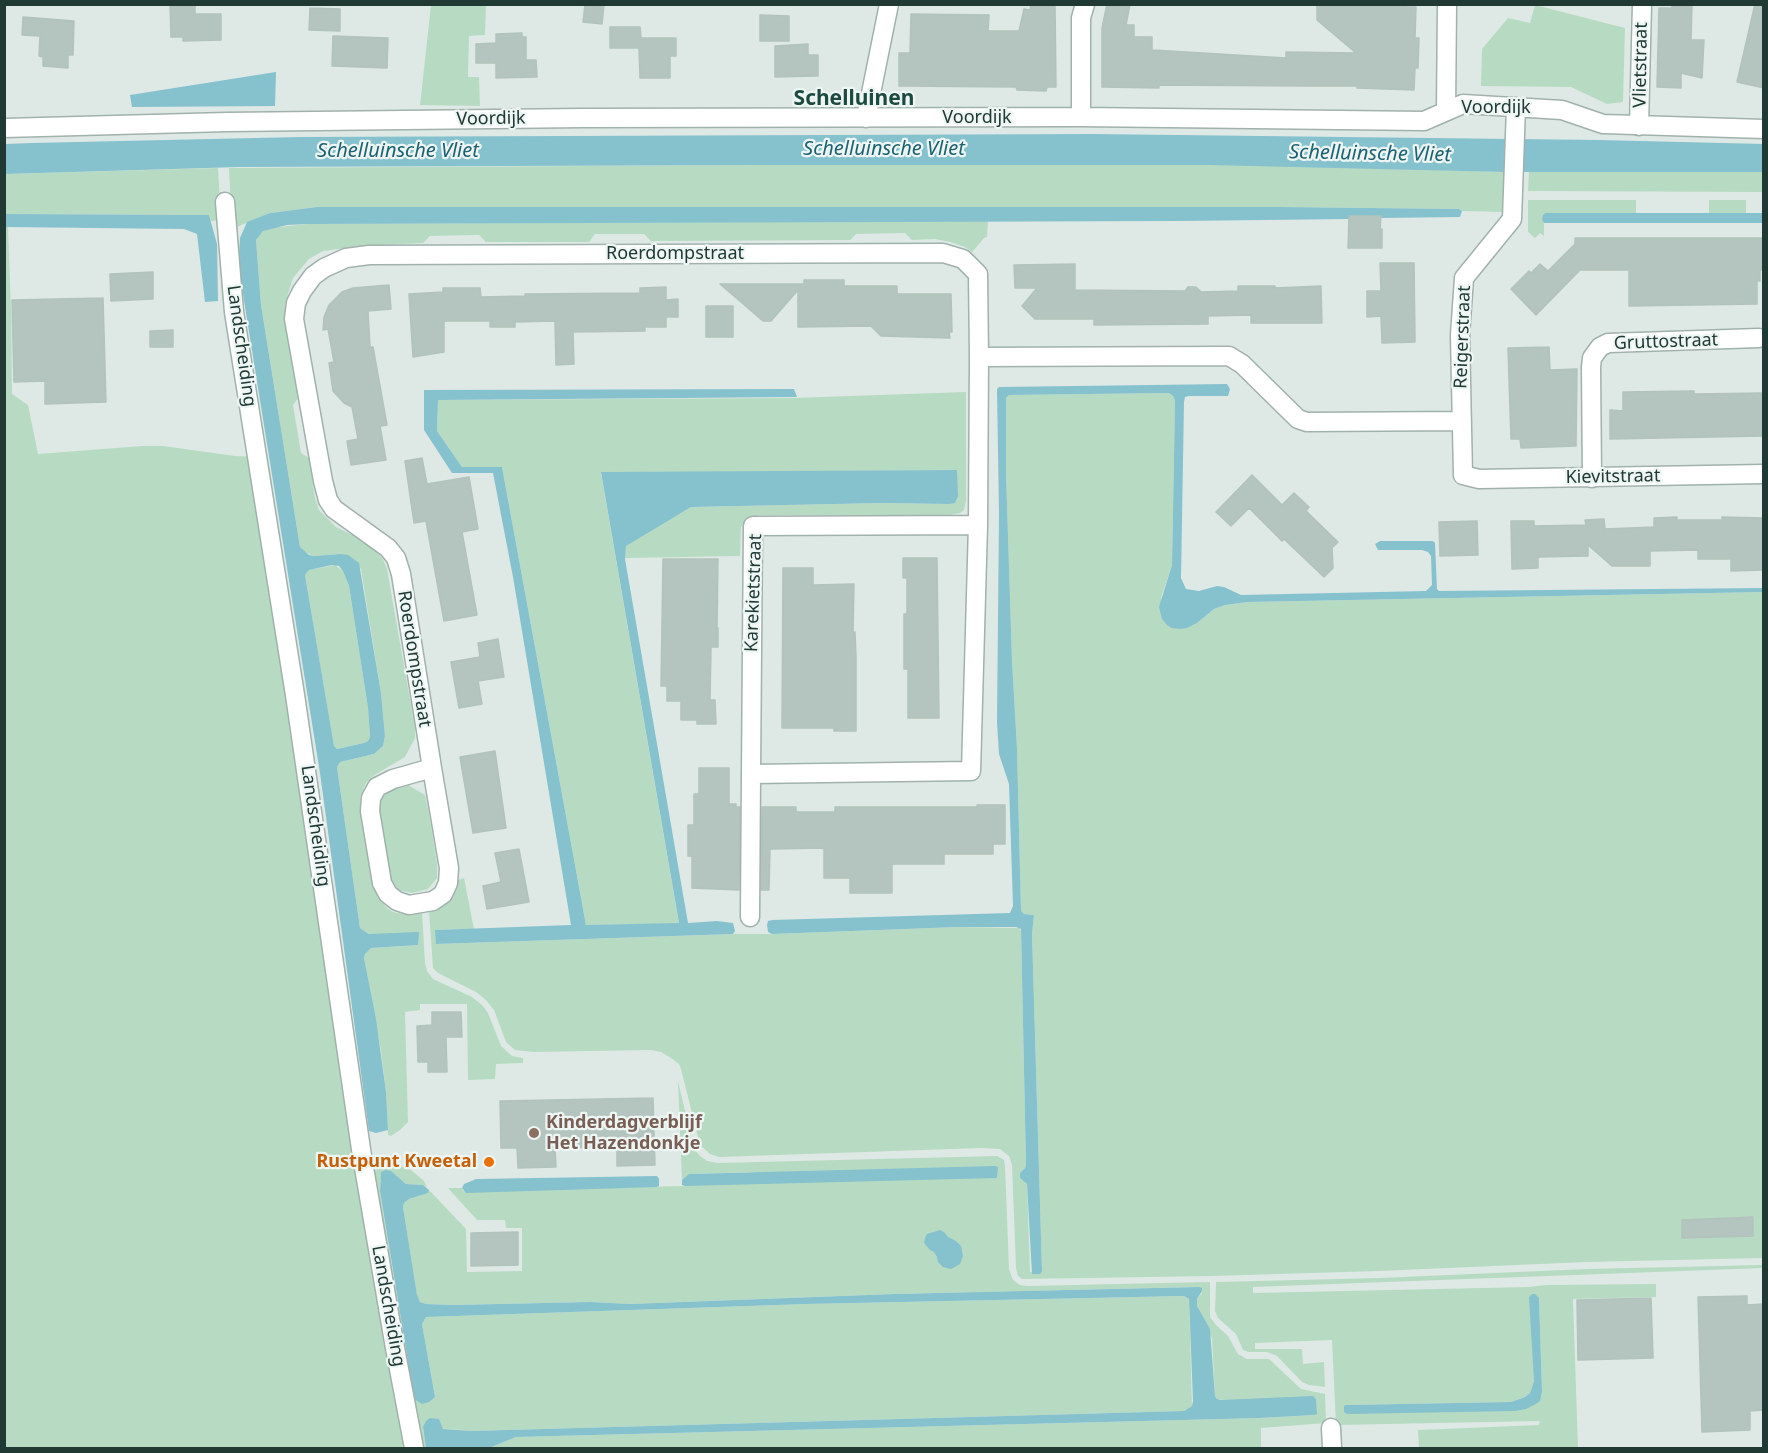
<!DOCTYPE html>
<style>
body{margin:0}
#map{position:relative;width:1768px;height:1453px;overflow:hidden;background:#dee9e5;font-family:"Noto Sans",sans-serif}
canvas{display:block}
.frame{position:absolute;inset:0;border:6px solid #203933;pointer-events:none}
</style>
<div id="map">
<canvas width="1768" height="1453"></canvas>
<div class="frame"></div>
</div>
<script>
const c = document.querySelector('canvas').getContext('2d');
c.lineJoin = 'round';
function fillPath(path, color) {
  c.fillStyle = color;
  c.fill(path, 'evenodd');
}
function toPath(rows) {
  const path = new Path2D();
  for (const r of rows) {
    path.moveTo(r[0], r[1]);
    for (let i = 2; i < r.length; i += 2) path.lineTo(r[i], r[i + 1]);
  }
  return path;
}
function stroke(path, color, width, dash) {
  c.strokeStyle = color;
  c.lineWidth = width;
  c.lineCap = dash ? 'butt' : 'round';
  c.setLineDash(dash || []);
  c.stroke(path);
}
function write(font, color, halo, rows, align = 'center') {
  c.font = font + ' "Noto Sans",sans-serif';
  c.lineWidth = 4.5;
  c.setLineDash([]);
  c.textBaseline = 'middle';
  c.strokeStyle = halo;
  c.fillStyle = color;
  for (const [text, x, y, turn = 0] of rows) {
    c.save();
    c.translate(x, y);
    c.rotate((+turn || 0) * Math.PI / 180);
    c.textAlign = isNaN(turn) ? turn : align;
    if (halo) c.strokeText(text, 0, 0);
    c.fillText(text, 0, 0);
    c.restore();
  }
}
fillPath(toPath([
 [431,5,486,5,485,35,469,36,468,77,479,77,480,106,420,105],
 [1535,5,1625,28,1623,102,1607,104,1571,87,1481,86,1482,49,1508,18,1530,23],
 [770,165,1271,165,1504,172,1502,212,1462,211,1459,209,1281,207,317,207,270,213,232,229,229,168],
 [218,168,221,220,211,221,209,215,5,214,5,174],
 [1529,172,1763,172,1763,192,1528,191],
 [1528,200,1636,200,1636,213,1545,213,1542,220,1544,223,1544,236,1540,233,1535,238,1528,232],
 [1709,200,1746,200,1746,213,1709,213],
 [988,221,987,237,984,238,972,252,965,247,950,242,935,239,912,240,905,233,856,234,850,240,651,241,644,234,595,234,589,242,486,242,479,235,430,236,423,243,361,246,323,251,309,259,293,278,285,304,285,322,299,397,293,405,301,453,309,458,315,498,319,510,336,527,367,542,383,559,387,569,415,728,415,738,405,757,373,776,366,783,360,797,360,808,376,892,380,900,386,907,393,912,402,914,422,912,425,963,427,971,433,979,472,997,482,1005,488,1013,501,1046,512,1056,523,1058,523,1063,496,1064,495,1079,468,1080,467,1004,420,1004,420,1010,405,1012,408,1122,400,1130,391,1136,388,1135,386,1092,381,1051,364,958,366,952,371,948,418,945,369,934,360,928,337,767,340,762,374,754,383,746,385,736,381,693,361,569,348,556,341,554,314,556,304,552,300,547,261,305,256,240,258,236,263,231,270,228,308,224],
 [4,227,8,227,11,310,12,394,28,405,38,454,142,446,163,446,235,456,254,457,408,1448,5,1448],
 [966,392,966,501,964,510,960,513,950,515,758,515,746,520,741,527,740,556,625,558,626,545,691,507,882,503,949,504,957,470,601,473,679,924,586,925,502,467,462,467,437,431,438,400,792,398],
 [1169,393,1173,396,1175,400,1172,565,1161,598,1197,623,1214,609,1225,605,1248,602,1763,592,1763,1258,1586,1262,1379,1271,1212,1276,1022,1279,1018,1276,1016,1268,1012,1165,1009,1156,1000,1149,981,1148,719,1157,710,1154,700,1145,681,1069,679,1064,671,1058,661,1052,651,1050,534,1052,515,1050,506,1042,494,1010,486,1000,476,992,438,973,433,968,429,911,436,909,449,900,455,892,458,880,464,878,474,929,436,930,436,944,733,934,772,934,958,927,1019,928,1021,931,1026,1165,1025,1168,1020,1173,1020,1178,1027,1184,1030,1272,1042,1271,1032,934,1034,915,1024,914,1021,912,1017,748,1012,661,1006,472,1006,398,1009,395],
 [335,565,343,571,349,586,368,708,370,737,368,741,364,743,337,749,334,747,305,575,309,570],
 [408,785,425,795,429,814,437,863,437,878,428,889,412,893,398,890,388,875,379,809,382,796,391,788],
 [678,1081,694,1149,700,1156,707,1161,718,1163,997,1156,1004,1160,1005,1166,1009,1269,1013,1280,1020,1285,1027,1286,1210,1282,1210,1317,1216,1325,1228,1336,1238,1354,1247,1359,1269,1359,1301,1389,1325,1394,1326,1423,1261,1428,1261,1448,489,1448,516,1437,1260,1418,1314,1415,1317,1413,1217,1399,1215,1396,1212,1338,1197,1306,1197,1299,1202,1293,1199,1287,894,1294,631,1304,590,1302,453,1305,426,1304,420,1302,417,1296,403,1207,404,1203,409,1199,428,1193,429,1190,466,1229,467,1272,522,1271,522,1228,506,1228,505,1220,477,1220,448,1188,462,1188,463,1191,685,1186,755,1172,690,1174,682,1180],
 [392,1163,411,1170,424,1181,427,1187,423,1185,406,1184,393,1173,380,1180,380,1192,414,1399,435,1397,422,1324,426,1317,806,1304,1184,1296,1189,1299,1192,1406,1184,1411,472,1431,423,1427,426,1448,418,1448,373,1174,378,1166],
 [1763,1265,1763,1268,1253,1287,1253,1293,1528,1287,1546,1285,1656,1284,1656,1297,1573,1299,1578,1448,1419,1448,1418,1430,1539,1425,1540,1421,1336,1425,1332,1340,1255,1343,1255,1349,1302,1349,1303,1364,1324,1362,1325,1387,1309,1385,1302,1382,1277,1356,1267,1352,1248,1352,1243,1350,1236,1334,1218,1318,1215,1311,1216,1282,1379,1278,1586,1269],
 [1539,1298,1542,1392,1541,1397,1514,1411,1346,1405,1511,1402,1525,1397,1530,1393,1534,1381]
]), '#b7dbc2');
fillPath(toPath([
 [276,72,275,106,132,107,130,95],
 [1092,134,1598,140,1764,144,1763,172,1504,172,1209,165,770,165,240,167,5,174,5,144,32,143,301,137],
 [317,207,1281,207,1459,209,1462,211,1460,217,1381,218,1380,216,1350,216,1349,219,1179,221,308,224,287,225,263,231,256,240,261,305,300,547,309,555,314,556,341,554,348,555,359,563,381,693,385,736,383,746,374,754,340,762,337,767,360,928,369,934,419,932,418,945,371,948,365,954,364,958,376,1019,386,1092,388,1130,376,1133,369,1131,320,773,241,282,239,256,240,238,247,222,270,213],
 [332,565,339,566,343,571,349,586,368,708,370,737,368,741,364,743,337,749,334,746,305,575,309,570],
 [1545,213,1763,213,1764,223,1544,223,1542,220,1543,215],
 [5,214,209,215,217,244,218,301,205,302,197,234,184,229,5,227],
 [1227,384,1230,389,1228,396,1189,396,1185,397,1184,402,1181,578,1186,589,1199,591,1217,586,1224,587,1241,595,1426,591,1432,585,1431,556,1428,552,1422,550,1378,550,1375,544,1380,541,1433,541,1435,543,1437,589,1439,591,1763,588,1763,592,1248,602,1225,605,1214,609,1197,623,1187,628,1180,629,1172,628,1167,625,1162,619,1159,607,1172,565,1175,400,1173,396,1169,393,1009,395,1006,398,1006,472,1012,661,1017,748,1021,911,1024,914,1034,915,1032,934,1042,1271,1040,1274,1032,1274,1027,1184,1020,1178,1020,1173,1025,1168,1026,1165,1021,929,1016,927,958,927,772,934,768,932,767,925,768,921,772,920,1010,913,1013,906,1009,784,999,754,997,722,999,514,997,389,999,387],
 [794,389,797,397,438,400,437,431,462,467,502,467,586,925,679,923,601,472,957,470,958,496,955,503,949,504,882,503,691,507,626,546,625,559,688,923,717,921,733,923,735,931,733,934,436,944,435,930,571,925,513,577,493,473,452,473,424,430,424,390],
 [995,1166,998,1167,997,1178,685,1186,682,1185,682,1180,689,1174],
 [386,1170,391,1171,406,1184,423,1185,429,1190,428,1193,409,1199,404,1203,403,1207,417,1295,420,1302,426,1304,453,1305,590,1302,631,1304,894,1294,1199,1287,1202,1288,1202,1291,1197,1299,1197,1306,1210,1329,1215,1396,1217,1399,1221,1400,1313,1396,1316,1399,1317,1414,1314,1415,1260,1418,516,1437,489,1448,426,1448,423,1427,426,1421,430,1418,439,1419,443,1429,472,1431,1184,1411,1192,1406,1193,1401,1189,1299,1184,1296,806,1304,426,1317,422,1324,435,1397,429,1402,422,1404,414,1399,413,1392,380,1191,381,1172],
 [657,1176,659,1179,659,1186,657,1187,466,1193,462,1188,464,1184,476,1179],
 [940,1230,944,1232,948,1237,956,1241,961,1246,963,1256,960,1264,951,1269,943,1267,938,1262,937,1257,934,1252,930,1250,924,1243,925,1238,927,1234],
 [1532,1294,1535,1294,1539,1298,1542,1392,1540,1401,1536,1404,1526,1409,1515,1411,1347,1414,1344,1412,1344,1406,1346,1405,1511,1402,1525,1397,1530,1393,1534,1381,1529,1297]
]), '#86c1ce');
const building = toPath([
 [170,4,195,4,195,14,221,14,221,40,183,41,183,37,171,37,170,4],
 [585,4,604,4,602,24,583,22,585,4],
 [1031,4,1055,4,1056,87,1047,87,1046,91,1017,90,1016,87,899,86,899,53,910,53,911,14,989,15,988,31,1019,31,1024,9,1030,10,1031,4],
 [1107,4,1130,4,1126,25,1134,25,1134,37,1152,37,1152,50,1286,58,1286,52,1356,53,1317,20,1317,4,1406,4,1406,7,1416,7,1415,38,1419,38,1418,68,1415,68,1414,90,1357,88,1357,86,1306,86,1159,85,1159,88,1102,87,1102,28,1107,4],
 [1672,4,1692,4,1691,40,1704,40,1702,78,1681,73,1681,88,1657,87,1659,8,1672,8,1672,4],
 [1755,4,1764,4,1764,88,1737,82,1755,4],
 [310,8,340,9,340,31,309,30,310,8],
 [760,15,789,16,789,41,760,41,760,15],
 [23,17,74,21,73,55,68,55,68,68,43,66,43,57,39,56,40,36,22,35,23,17],
 [610,27,640,27,641,38,676,38,676,56,670,56,670,78,640,78,639,48,610,48,610,27],
 [522,33,522,37,526,37,526,60,536,60,537,77,496,78,496,63,476,63,476,44,496,43,496,34,522,33],
 [333,36,388,38,387,68,332,66,333,36],
 [808,44,808,55,818,55,818,76,775,77,775,46,808,44],
 [1349,216,1381,216,1380,229,1382,229,1382,248,1348,248,1349,216],
 [1575,238,1764,238,1764,270,1760,270,1760,281,1757,281,1757,304,1629,306,1629,270,1580,270,1536,315,1511,289,1529,271,1531,273,1540,264,1548,271,1575,244,1575,238],
 [1380,263,1414,263,1415,342,1382,343,1381,316,1367,317,1367,291,1381,291,1380,263],
 [1075,264,1075,290,1185,291,1188,287,1196,287,1201,292,1238,291,1238,286,1275,286,1275,288,1321,286,1322,323,1251,323,1251,315,1208,316,1208,324,1094,325,1094,319,1035,319,1022,306,1037,288,1015,288,1014,265,1075,264],
 [153,272,153,299,111,301,110,274,153,272],
 [804,280,844,280,844,286,897,286,897,294,951,294,952,332,949,332,950,338,881,336,871,326,798,327,798,290,771,321,763,321,720,284,804,284,804,280],
 [389,285,391,309,368,311,370,347,373,347,387,425,380,426,386,460,351,465,347,441,358,439,352,407,344,403,333,391,329,363,334,362,328,329,323,330,324,317,329,305,342,292,353,288,389,285],
 [666,287,666,300,678,299,678,317,666,317,666,327,645,327,645,331,573,332,574,364,556,365,555,321,515,322,515,327,490,327,490,321,444,321,444,352,413,357,409,294,443,292,443,288,480,288,481,297,525,296,525,294,640,293,640,288,666,287],
 [103,298,106,402,45,404,45,381,14,382,12,300,103,298],
 [706,306,733,306,733,337,706,337,706,306],
 [173,330,173,347,150,347,150,331,173,330],
 [1549,347,1550,370,1577,369,1576,446,1521,448,1520,439,1511,439,1508,348,1549,347],
 [1694,391,1694,394,1764,393,1764,436,1610,439,1610,410,1623,411,1623,392,1694,391],
 [422,458,427,484,469,477,478,529,462,532,477,615,444,621,426,521,414,523,405,461,422,458],
 [1252,475,1282,505,1294,493,1309,507,1306,511,1338,542,1332,548,1333,568,1324,577,1284,539,1282,541,1249,508,1231,526,1216,512,1252,475],
 [1677,517,1677,520,1722,520,1722,517,1764,518,1764,570,1731,571,1731,559,1698,559,1698,550,1650,551,1650,566,1612,566,1588,545,1588,556,1538,557,1538,568,1512,569,1511,521,1534,521,1534,526,1586,525,1585,520,1604,519,1605,529,1654,527,1654,518,1677,517],
 [1477,521,1478,555,1440,556,1439,522,1477,521],
 [903,558,937,558,939,718,908,718,908,669,904,669,904,614,907,614,907,578,903,578,903,558],
 [663,559,718,559,717,628,718,628,718,647,711,647,710,700,715,700,716,724,697,724,697,720,681,720,681,701,667,701,667,686,661,686,663,559],
 [783,568,813,568,813,585,854,584,853,632,855,632,856,657,856,731,834,731,834,728,782,728,783,568],
 [498,639,504,677,478,681,482,704,459,708,451,662,480,657,478,643,498,639],
 [495,751,506,828,473,833,460,757,495,751],
 [699,768,729,768,729,804,736,804,736,807,740,807,739,890,692,888,692,856,688,856,688,825,694,825,694,794,699,794,699,768],
 [977,805,1005,805,1005,844,993,844,993,854,944,854,944,864,892,864,892,893,850,893,850,878,824,878,824,848,770,849,769,890,761,890,762,807,796,807,796,812,835,812,835,807,977,807,977,805],
 [519,849,529,902,487,909,483,886,501,882,495,853,519,849],
 [432,1012,461,1012,462,1037,446,1037,447,1072,428,1072,428,1062,418,1062,417,1026,432,1025,432,1012],
 [653,1098,655,1165,617,1166,617,1147,555,1148,556,1167,518,1168,517,1148,501,1148,500,1101,653,1098],
 [1753,1217,1753,1236,1682,1238,1682,1220,1753,1217],
 [518,1232,518,1265,471,1266,471,1233,518,1232],
 [1747,1296,1747,1305,1764,1304,1764,1410,1750,1411,1750,1430,1702,1432,1698,1297,1747,1296],
 [1651,1298,1653,1358,1578,1360,1577,1300,1651,1298]
]);
fillPath(building, '#b4c4be');
stroke(building, '#b1c3bc', 1.5);
const minor = toPath([
 [1516,107,1512,219,1464,278,1460,335,1463,475,1479,479,1764,474],
 [1446,111,1447,4],
 [1081,117,1081,18,1085,4],
 [866,118,889,4],
 [1639,126,1642,4],
 [4,128,227,122,583,118,1081,117,1424,121,1463,104,1562,110,1603,124,1764,129],
 [225,202,234,312,295,695,362,1156,395,1348,414,1448],
 [1592,478,1591,367,1592,358,1600,347,1608,343,1759,338],
 [978,525,971,771,751,774,753,526,978,525,979,357],
 [432,768,449,868,448,883,443,894,433,901,409,905,397,901,388,894,382,883,370,811,371,798,377,787,393,779,432,768,401,574,396,558,388,548,334,509,328,500,323,481,294,319,296,303,302,291,313,276,324,268,346,258,369,255,943,253,963,259,978,274,979,357,1229,356,1242,364,1298,419,1307,422,1462,421],
 [750,917,751,774],
 [1331,1428,1332,1448]
]);
stroke(minor, '#a1b1ac', 21);
stroke(minor, '#fff', 18);
for (const [x, y, r, color] of [
 [534,1133,6,"#8d6e63"],
 [489,1162,6,"#e8710a"]
]) {
  const dot = new Path2D();
  dot.arc(x, y, r, 0, 2 * Math.PI);
  c.fillStyle = color;
  c.fill(dot);
  stroke(dot, '#eef6f3', 2);
}
write('18px', '#203933', '#eef6f3', [
 ["Vlietstraat",1641,65,-89],
 ["Voordijk",1496,108],
 ["Voordijk",977,118],
 ["Voordijk",491,119,-1],
 ["Roerdompstraat",675,254],
 ["Reigerstraat",1463,337,-88],
 ["Gruttostraat",1666,342,-2],
 ["Landscheiding",241,346,82],
 ["Kievitstraat",1613,477,-1],
 ["Karekietstraat",754,593,-88],
 ["Roerdompstraat",414,659,81],
 ["Landscheiding",315,826,82],
 ["Landscheiding",388,1306,80]
]);
write('bold 18px', '#785e54', '#eef6f3', [
 ["Kinderdagverblijf",546,1123],
 ["Het Hazendonkje",546,1144]
], 'left');
write('bold 18px', '#c56008', '#eef6f3', [
 ["Rustpunt Kweetal",477,1162]
], 'right');
write('italic 20px', '#1c6273', '#eef6f3', [
 ["Schelluinsche Vliet",884,149],
 ["Schelluinsche Vliet",398,151],
 ["Schelluinsche Vliet",1370,154,1]
]);
write('bold 21px', '#1d4a40', '#eef6f3', [
 ["Schelluinen",854,99]
]);
</script>
